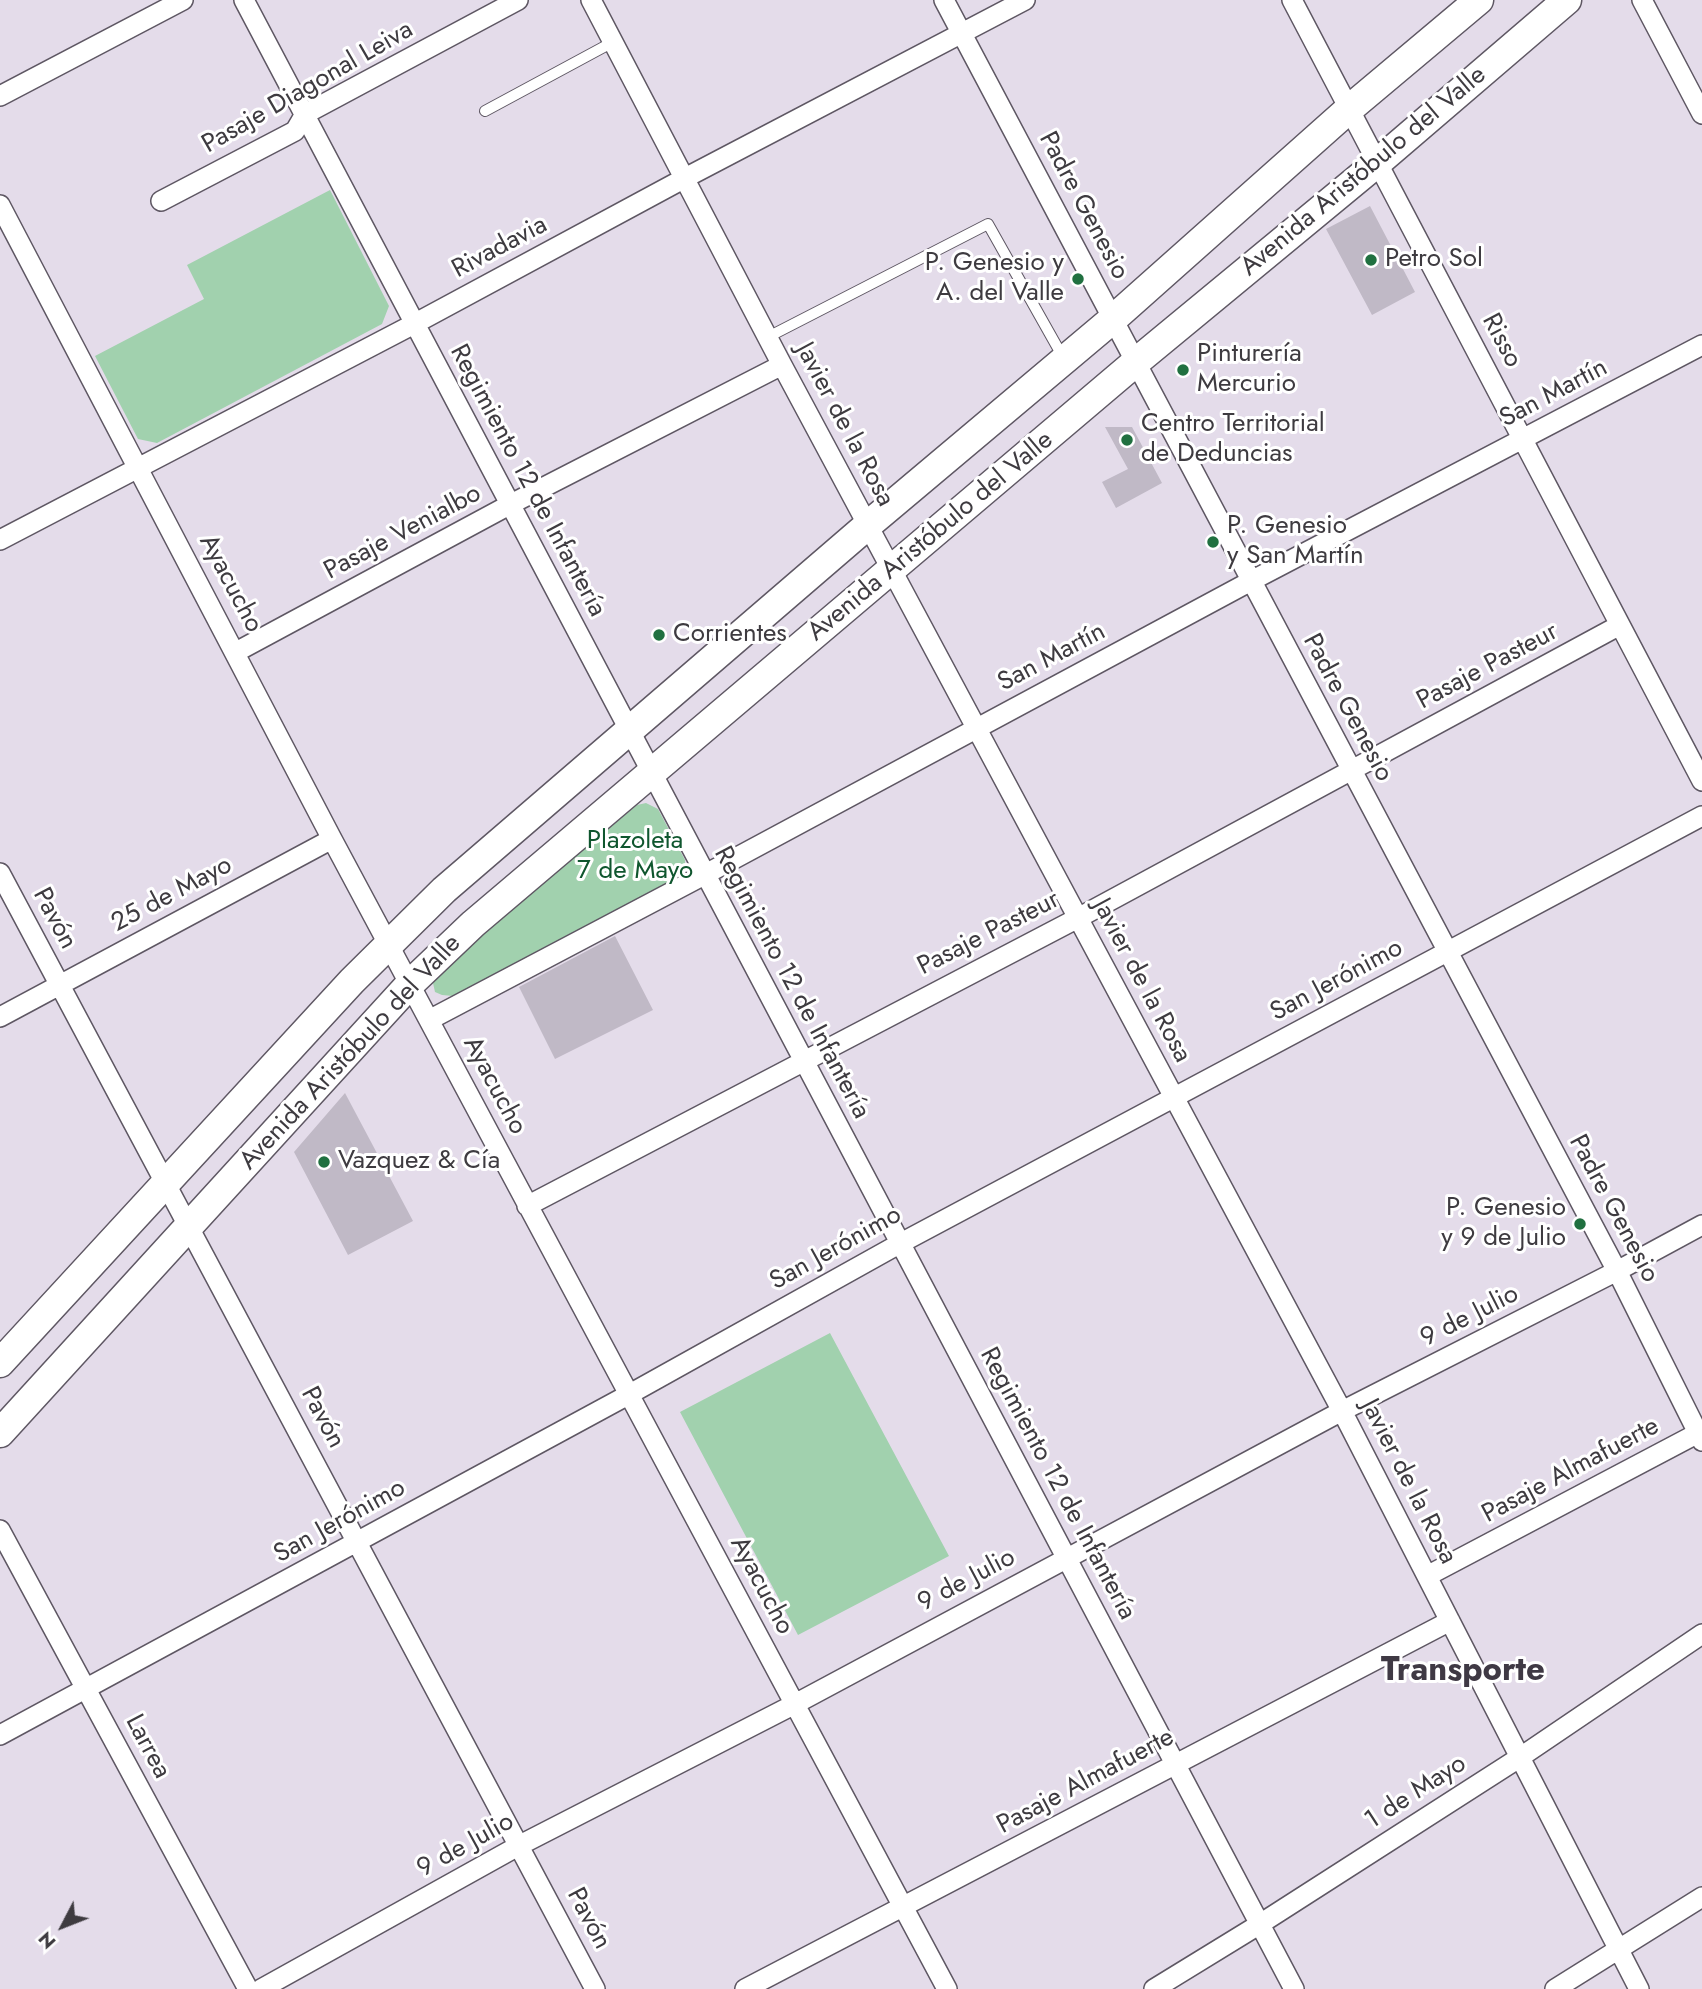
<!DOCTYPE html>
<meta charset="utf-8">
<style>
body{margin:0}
#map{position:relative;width:1702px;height:1989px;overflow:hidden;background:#e4dcea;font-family:Jost,sans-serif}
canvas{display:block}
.north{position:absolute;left:28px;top:1891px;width:70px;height:70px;-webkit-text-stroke:5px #fff;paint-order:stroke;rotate:228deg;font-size:19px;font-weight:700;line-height:28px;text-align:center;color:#3e3b40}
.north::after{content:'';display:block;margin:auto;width:24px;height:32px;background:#3e3b40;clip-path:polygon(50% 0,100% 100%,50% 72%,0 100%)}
</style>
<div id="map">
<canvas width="1702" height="1989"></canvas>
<div class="north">N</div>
</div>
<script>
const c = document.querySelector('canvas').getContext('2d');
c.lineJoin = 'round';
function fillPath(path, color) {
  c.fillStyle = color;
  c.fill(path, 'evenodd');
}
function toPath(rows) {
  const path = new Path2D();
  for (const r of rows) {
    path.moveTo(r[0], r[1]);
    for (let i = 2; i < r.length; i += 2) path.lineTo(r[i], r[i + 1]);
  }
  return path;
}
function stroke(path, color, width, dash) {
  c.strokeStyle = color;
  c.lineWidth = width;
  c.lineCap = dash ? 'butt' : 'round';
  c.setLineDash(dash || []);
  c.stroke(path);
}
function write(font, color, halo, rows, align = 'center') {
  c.font = font + ' Jost,sans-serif';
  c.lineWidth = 6;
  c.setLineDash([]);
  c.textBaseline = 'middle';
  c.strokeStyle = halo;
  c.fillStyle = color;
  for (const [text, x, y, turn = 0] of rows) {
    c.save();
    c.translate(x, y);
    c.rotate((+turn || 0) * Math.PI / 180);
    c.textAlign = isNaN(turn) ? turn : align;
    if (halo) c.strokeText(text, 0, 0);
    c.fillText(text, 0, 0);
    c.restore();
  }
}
fillPath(toPath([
 [330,190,389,306,382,324,157,443,138,439,95,356,204,299,187,265],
 [646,803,658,809,685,860,685,869,679,878,453,996,442,995,435,992,433,983,438,973,481,932,637,805],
 [830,1333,949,1556,798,1635,680,1412]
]), '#a1d1ae');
fillPath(toPath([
 [1370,206,1415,292,1372,315,1326,229],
 [1105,427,1132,427,1162,483,1116,508,1102,482,1128,469],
 [615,936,653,1010,555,1059,519,987],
 [345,1093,413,1221,348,1255,294,1152]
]), '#c0b9c6');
const lane = toPath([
 [485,111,613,42],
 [768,337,988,224,1064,359]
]);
const street = toPath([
 [244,0,1294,1989],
 [591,0,782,365,1342,1411,1639,1989],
 [944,0,1617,1271,1702,1441],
 [1292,0,1702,781],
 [1642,0,1702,114],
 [0,96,183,0],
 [161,201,295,131,305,114,518,0],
 [0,205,332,839,947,1989],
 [0,540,414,324,685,178,1025,0],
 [236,652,511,504,782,365],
 [0,873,595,1989],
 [0,1017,332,839],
 [429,1020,704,875,1251,581,1702,345],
 [527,1206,1078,918,1620,625],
 [0,1530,248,1989],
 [1427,1576,1702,1431],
 [0,1735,628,1395,899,1244,1702,816],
 [261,1989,520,1845,795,1704,1342,1411,1617,1271,1702,1225],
 [745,1989,1450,1621],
 [1154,1989,1260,1924,1522,1756,1702,1634],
 [1555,1989,1702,1897]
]);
const secondary = toPath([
 [0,1363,352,981,444,890,868,525,1113,319,1348,110,1479,0],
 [0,1433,410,984,473,924,1136,362,1377,163,1567,0]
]);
stroke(lane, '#5e5763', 12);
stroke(street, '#5e5763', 22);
stroke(secondary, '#5e5763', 31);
stroke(lane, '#fff', 10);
stroke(street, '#fff', 19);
stroke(secondary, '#fff', 28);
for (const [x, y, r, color] of [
 [1371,260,7,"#207040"],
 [1078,279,7,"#207040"],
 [1183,370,7,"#207040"],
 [1127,440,7,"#207040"],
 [1213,542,7,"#207040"],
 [659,635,7,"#207040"],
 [324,1162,7,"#207040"],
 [1580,1224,7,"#207040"]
]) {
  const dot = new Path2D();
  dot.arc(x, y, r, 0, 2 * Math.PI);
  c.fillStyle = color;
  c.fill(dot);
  stroke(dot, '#fff', 2.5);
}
write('26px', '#3e3b40', '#fff', [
 ["Pasaje Diagonal Leiva",308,88,-30],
 ["Avenida Aristóbulo del Valle",1364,172,-40],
 ["Padre Genesio",1083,206,62],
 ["Rivadavia",500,248,-28],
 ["Risso",1501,341,62],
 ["San Martín",1554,394,-28],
 ["Javier de la Rosa",844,425,62],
 ["Regimiento 12 de Infantería",527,481,62],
 ["Pasaje Venialbo",403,533,-28],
 ["Avenida Aristóbulo del Valle",931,537,-40],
 ["Ayacucho",230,584,62],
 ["San Martín",1052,658,-28],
 ["Pasaje Pasteur",1488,667,-28],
 ["Padre Genesio",1347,708,62],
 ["25 de Mayo",172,895,-28],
 ["Pavón",54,919,62],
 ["Pasaje Pasteur",989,934,-27],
 ["Javier de la Rosa",1141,981,62],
 ["San Jerónimo",1337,981,-28],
 ["Regimiento 12 de Infantería",791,983,62],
 ["Avenida Aristóbulo del Valle",351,1053,-47],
 ["Ayacucho",494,1086,62],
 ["Padre Genesio",1613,1209,62],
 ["San Jerónimo",836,1249,-29],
 ["9 de Julio",1470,1317,-27],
 ["Pavón",322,1418,62],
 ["Pasaje Almafuerte",1571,1471,-28],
 ["Javier de la Rosa",1408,1482,63],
 ["Regimiento 12 de Infantería",1057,1484,62],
 ["San Jerónimo",340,1522,-29],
 ["9 de Julio",967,1581,-28],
 ["Ayacucho",761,1586,62],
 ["Larrea",147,1747,62],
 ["Pasaje Almafuerte",1086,1782,-28],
 ["1 de Mayo",1416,1793,-33],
 ["9 de Julio",466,1846,-29],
 ["Pavón",588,1919,62]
]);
write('26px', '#3e3b40', '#fff', [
 ["Petro Sol",1385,260],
 ["P. Genesio y",1064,264,"right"],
 ["A. del Valle",1064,294,"right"],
 ["Pinturería",1197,355],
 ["Mercurio",1197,385],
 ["Centro Territorial",1141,425],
 ["de Deduncias",1141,455],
 ["P. Genesio",1227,527],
 ["y San Martín",1227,557],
 ["Corrientes",673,635],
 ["Vazquez & Cía",338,1162],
 ["P. Genesio",1566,1209,"right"],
 ["y 9 de Julio",1566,1239,"right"]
], 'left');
write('26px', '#0f562e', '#fff', [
 ["Plazoleta",635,842],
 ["7 de Mayo",635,872]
]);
write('bold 33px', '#3f3944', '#fff', [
 ["Transporte",1463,1672]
]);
</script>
